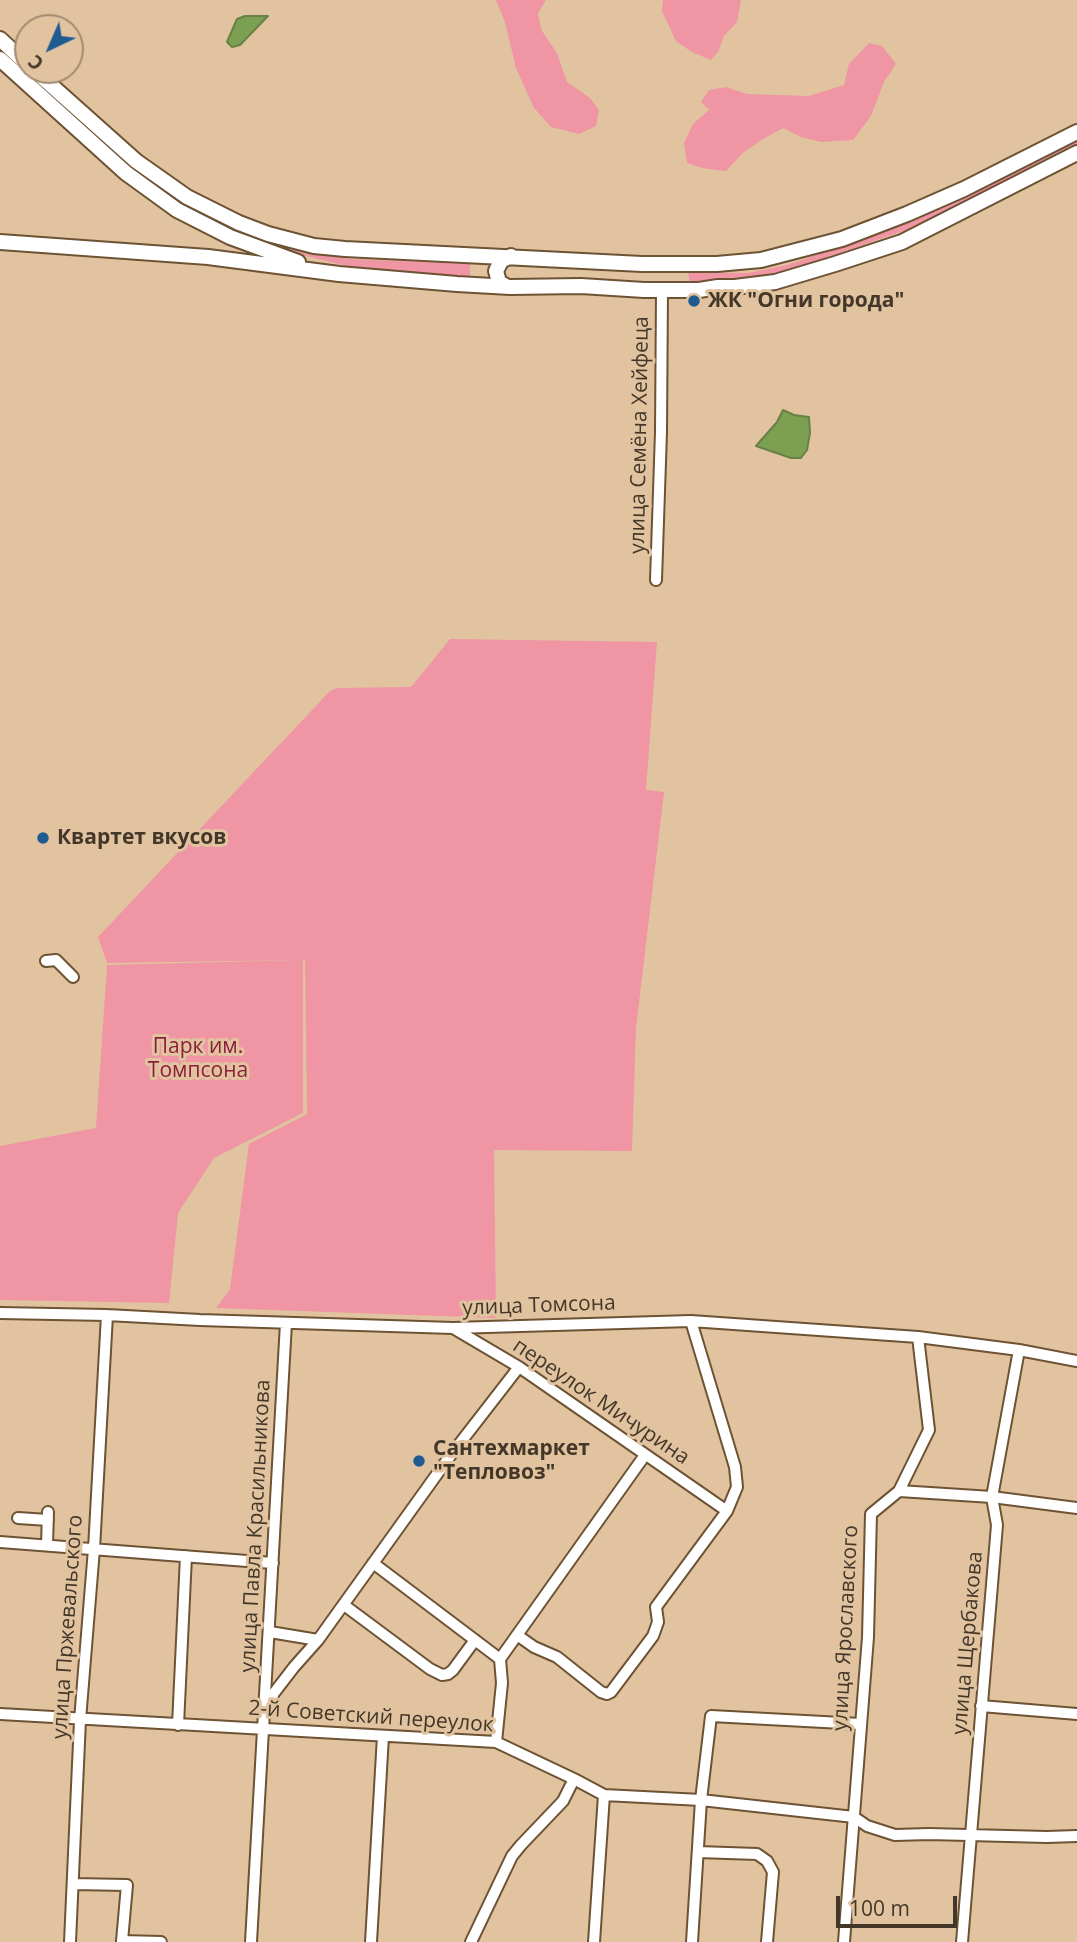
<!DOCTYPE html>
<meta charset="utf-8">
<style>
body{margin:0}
#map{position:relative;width:1077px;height:1942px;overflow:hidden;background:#e2c3a0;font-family:"Open Sans",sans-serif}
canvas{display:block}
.north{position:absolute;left:14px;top:14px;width:70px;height:70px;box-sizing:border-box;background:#e2c3a0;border:2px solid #a28b70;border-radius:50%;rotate:224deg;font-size:19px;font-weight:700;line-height:28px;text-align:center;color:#433729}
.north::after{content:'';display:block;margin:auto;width:24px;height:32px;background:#1f5b91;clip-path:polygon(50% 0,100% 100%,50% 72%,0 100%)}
.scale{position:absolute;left:836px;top:1896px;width:121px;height:32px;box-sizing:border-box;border:4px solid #433729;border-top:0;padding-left:9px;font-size:21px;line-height:24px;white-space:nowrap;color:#433729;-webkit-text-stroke:5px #e2c3a0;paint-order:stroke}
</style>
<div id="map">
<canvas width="1077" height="1942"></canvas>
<div class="north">С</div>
<div class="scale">100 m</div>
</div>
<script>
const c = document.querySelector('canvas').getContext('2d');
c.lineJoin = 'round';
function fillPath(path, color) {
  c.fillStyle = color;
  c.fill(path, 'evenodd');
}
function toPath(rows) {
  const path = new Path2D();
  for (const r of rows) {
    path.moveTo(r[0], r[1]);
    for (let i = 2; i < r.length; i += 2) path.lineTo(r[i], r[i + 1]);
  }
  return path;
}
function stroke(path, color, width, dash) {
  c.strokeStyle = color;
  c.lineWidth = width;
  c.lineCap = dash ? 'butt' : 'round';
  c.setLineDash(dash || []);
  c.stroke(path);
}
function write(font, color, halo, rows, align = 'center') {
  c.font = font + ' "Open Sans",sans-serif';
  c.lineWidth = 6;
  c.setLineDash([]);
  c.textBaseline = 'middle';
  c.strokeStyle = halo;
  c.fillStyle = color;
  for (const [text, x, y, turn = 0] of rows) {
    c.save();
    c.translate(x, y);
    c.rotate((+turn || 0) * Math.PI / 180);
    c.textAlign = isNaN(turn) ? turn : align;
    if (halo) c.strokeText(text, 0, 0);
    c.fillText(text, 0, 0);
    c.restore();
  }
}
fillPath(toPath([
 [496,0,546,0,538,14,542,31,557,53,567,82,590,98,599,110,596,126,579,134,551,127,534,108,516,68,505,22],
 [663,0,741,0,737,22,724,36,718,52,711,60,692,52,676,41,662,11],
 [869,43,882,46,896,64,884,82,871,116,853,140,821,142,801,137,783,128,763,139,744,152,726,171,702,168,687,163,684,143,693,124,709,110,701,102,709,90,726,87,747,94,809,96,844,85,849,64],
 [0,49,110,145,174,195,221,223,277,246,351,259,470,264,470,278,347,266,269,247,186,208,118,159,0,53],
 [1077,140,1077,148,983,196,912,228,813,262,754,279,690,283,688,272,748,273,787,265,870,237,947,206],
 [450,639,657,642,646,790,664,792,636,1028,632,1151,494,1150,496,1318,216,1308,230,1289,249,1144,307,1114,305,960,303,960,303,1113,214,1158,178,1213,169,1303,0,1300,0,1146,96,1128,107,965,299,960,107,963,98,937,330,691,337,688,411,687]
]), '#ef95a3');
const water = toPath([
 [245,16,268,16,240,45,232,47,227,42,237,19,245,16],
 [783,410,794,415,809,417,810,433,807,450,801,458,791,458,756,446,777,422,783,410]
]);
fillPath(water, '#7ba051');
stroke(water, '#6a8045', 2);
const minor = toPath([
 [656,580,661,432,662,290],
 [46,961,56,960,73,977],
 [0,1313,107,1315,200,1320,453,1328,691,1321,918,1337,1019,1350,1077,1361],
 [453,1328,519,1367,727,1511],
 [899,1491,992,1497,1077,1508],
 [18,1518,48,1520],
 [0,1542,273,1563],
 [47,1545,48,1512],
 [373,1563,500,1659,502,1683,496,1742],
 [344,1605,430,1669,442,1675,448,1674,453,1670,475,1640],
 [270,1632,318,1640],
 [517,1635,534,1647,557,1657,601,1692,607,1694,611,1692,653,1636,658,1622,656,1607,727,1511,737,1487,735,1467,691,1321],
 [500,1659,645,1455],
 [268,1706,274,1693,294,1667,318,1640,450,1456,519,1367],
 [981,1706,1077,1714],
 [0,1714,496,1742,574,1779,604,1795,701,1800,854,1817,867,1826,895,1835,929,1834,1047,1837,1077,1836],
 [178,1725,186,1556],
 [698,1852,757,1854,767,1861,773,1872,767,1942],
 [73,1884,127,1885,122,1941,161,1942],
 [70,1942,80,1720,94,1549,107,1315],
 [251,1942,286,1323],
 [371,1942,383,1736],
 [471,1942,512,1856,521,1845,563,1801,574,1779],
 [594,1942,604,1795],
 [692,1942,701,1800,711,1716,861,1724],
 [844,1942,868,1637,871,1514,899,1491,929,1430,918,1337],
 [962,1942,997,1525,992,1497,1019,1350]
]);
const major = toPath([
 [0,39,28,65],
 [0,59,126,173,177,210,230,237,298,262],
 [34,70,136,161,187,197,239,223,268,234,314,246,345,249,642,264,717,264,761,260,842,239,907,214,964,189,1077,132],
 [0,242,208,257,339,274,457,284,510,287,581,286,644,290,699,290,718,287,735,287,775,282,835,264,902,242,1077,153],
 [508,287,499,282,496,271,501,261,511,256]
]);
stroke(minor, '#6d5233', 14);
stroke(major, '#6d5233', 18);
stroke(minor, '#fff', 10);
stroke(major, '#fff', 14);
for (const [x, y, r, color] of [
 [694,301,7,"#1f5b91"],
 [43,838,7,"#1f5b91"],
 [419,1461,7,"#1f5b91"]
]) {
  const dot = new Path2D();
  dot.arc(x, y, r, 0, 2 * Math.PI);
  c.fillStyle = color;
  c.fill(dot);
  stroke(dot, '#e2c3a0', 2.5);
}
write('bold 21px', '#433729', '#e2c3a0', [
 ["ЖК \"Огни города\"",708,301],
 ["Квартет вкусов",57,838],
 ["Сантехмаркет",433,1449],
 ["\"Тепловоз\"",433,1473]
], 'left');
write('21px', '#433729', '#e2c3a0', [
 ["улица Семёна Хейфеца",640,435,-89],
 ["улица Томсона",539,1306,-2],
 ["переулок Мичурина",601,1402,34],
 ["улица Павла Красильникова",256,1526,-87],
 ["улица Пржевальского",68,1627,-86],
 ["улица Ярославского",846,1628,-87],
 ["улица Щербакова",968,1643,-85],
 ["2-й Советский переулок",371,1717,4]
]);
write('21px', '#8c1f3d', '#e2c3a0', [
 ["Парк им.",198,1047],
 ["Томпсона",198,1071]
]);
</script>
